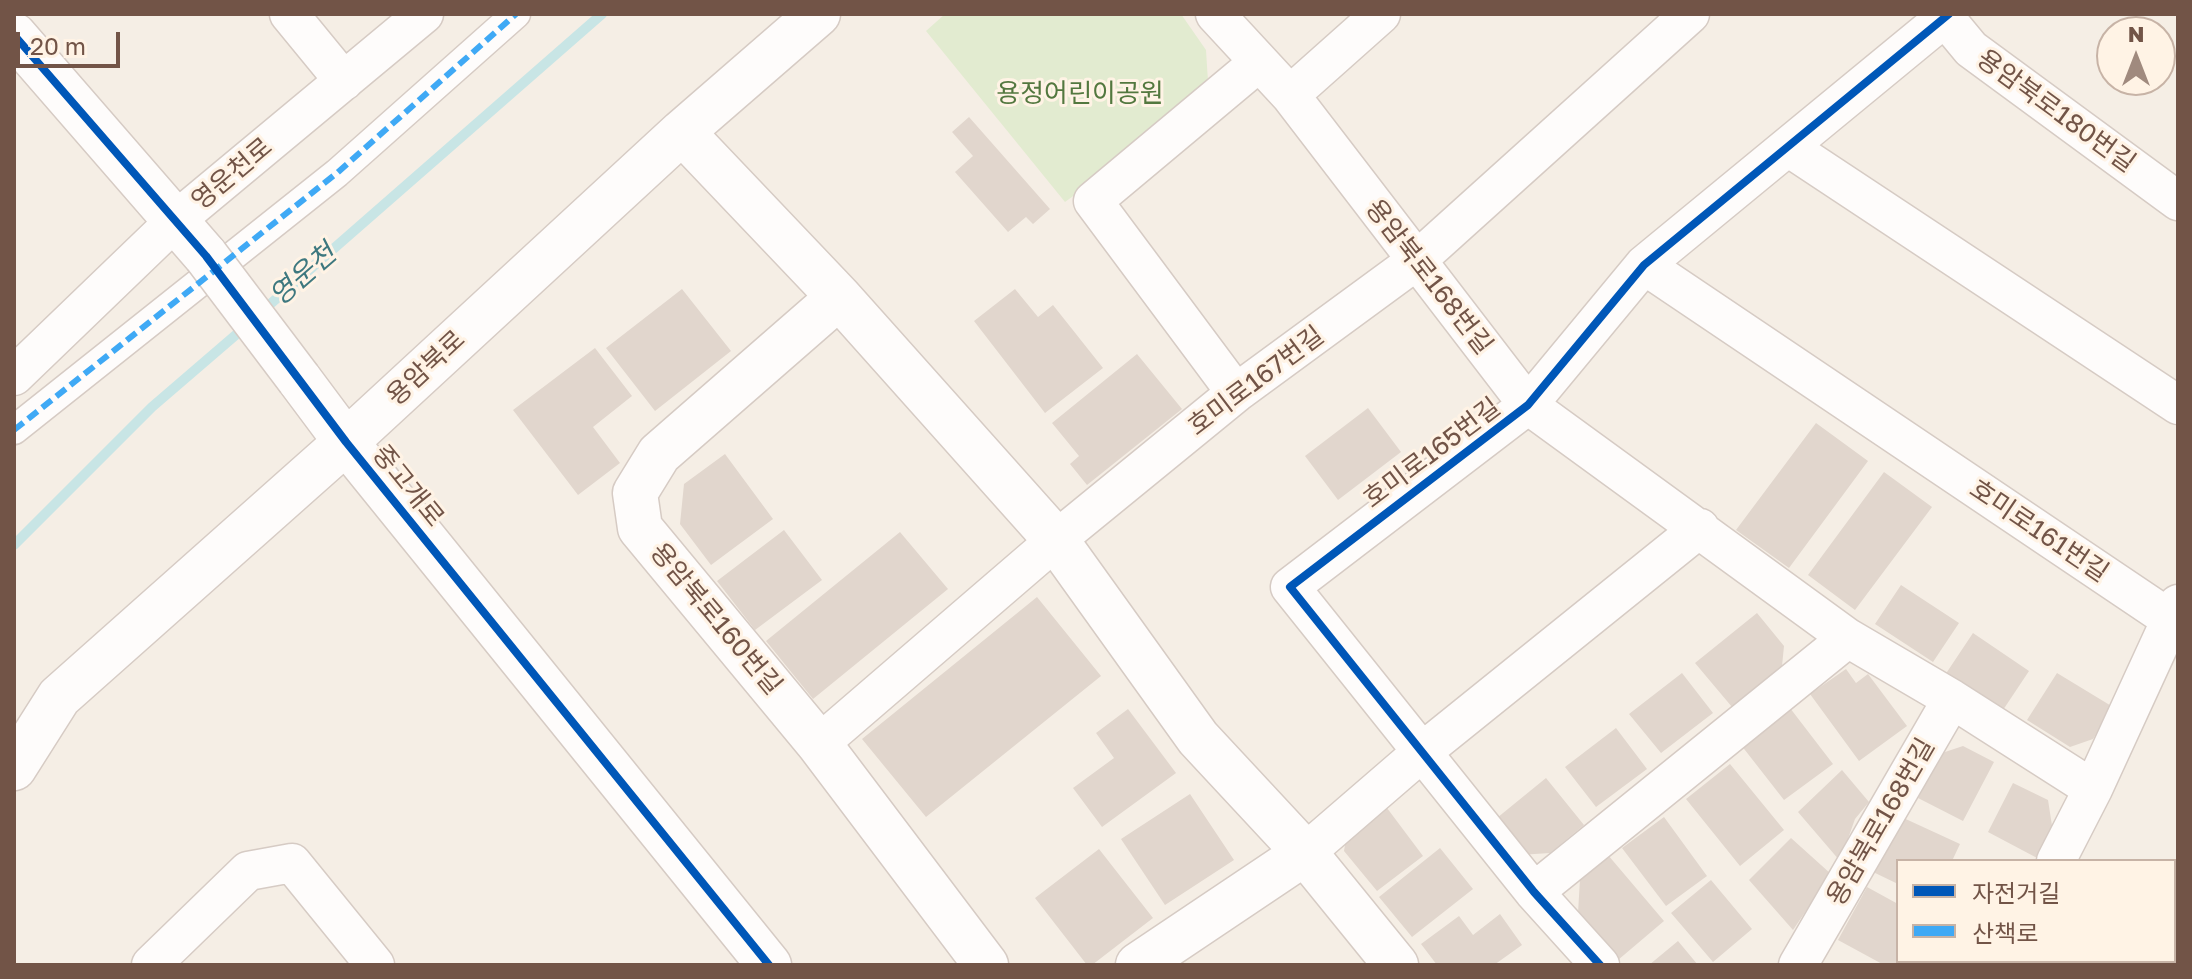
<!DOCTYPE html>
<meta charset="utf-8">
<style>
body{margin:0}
#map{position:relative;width:2192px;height:979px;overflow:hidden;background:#f5eee5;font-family:"Golos Text","Noto Sans KR",sans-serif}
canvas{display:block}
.frame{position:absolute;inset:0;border:16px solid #725447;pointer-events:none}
.legend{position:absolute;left:1896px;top:859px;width:280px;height:104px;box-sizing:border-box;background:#fff3e5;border:2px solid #c7b3a6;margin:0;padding:10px 14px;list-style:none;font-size:24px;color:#725447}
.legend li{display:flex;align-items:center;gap:16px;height:40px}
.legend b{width:40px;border:2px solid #c7b3a6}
.north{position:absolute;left:2096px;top:16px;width:80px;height:80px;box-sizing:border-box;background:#fff3e5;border:2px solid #c7b3a6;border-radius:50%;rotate:0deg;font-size:22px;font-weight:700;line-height:32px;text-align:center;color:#725447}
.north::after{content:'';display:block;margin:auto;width:28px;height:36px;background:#a08a7e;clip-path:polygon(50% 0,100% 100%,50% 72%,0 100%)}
.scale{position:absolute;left:16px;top:32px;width:104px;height:36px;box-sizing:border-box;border:4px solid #725447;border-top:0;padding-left:10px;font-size:24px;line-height:28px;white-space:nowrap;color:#725447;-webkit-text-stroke:6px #fff3e5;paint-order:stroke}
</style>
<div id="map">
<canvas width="2192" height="979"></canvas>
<div class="frame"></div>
<ul class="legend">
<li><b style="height:10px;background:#0057b8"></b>자전거길</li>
<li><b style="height:10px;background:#3fa9f5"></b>산책로</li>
</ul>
<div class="north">N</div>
<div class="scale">20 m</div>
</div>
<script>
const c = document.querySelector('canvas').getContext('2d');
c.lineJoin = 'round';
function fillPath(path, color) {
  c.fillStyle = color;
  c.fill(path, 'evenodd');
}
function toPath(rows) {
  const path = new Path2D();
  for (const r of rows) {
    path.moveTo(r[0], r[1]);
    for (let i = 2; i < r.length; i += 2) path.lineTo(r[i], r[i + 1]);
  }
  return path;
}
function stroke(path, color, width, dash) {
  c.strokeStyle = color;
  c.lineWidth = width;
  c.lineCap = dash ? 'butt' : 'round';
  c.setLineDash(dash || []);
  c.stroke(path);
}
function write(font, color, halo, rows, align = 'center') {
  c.font = font + ' "Golos Text","Noto Sans KR",sans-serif';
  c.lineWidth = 6;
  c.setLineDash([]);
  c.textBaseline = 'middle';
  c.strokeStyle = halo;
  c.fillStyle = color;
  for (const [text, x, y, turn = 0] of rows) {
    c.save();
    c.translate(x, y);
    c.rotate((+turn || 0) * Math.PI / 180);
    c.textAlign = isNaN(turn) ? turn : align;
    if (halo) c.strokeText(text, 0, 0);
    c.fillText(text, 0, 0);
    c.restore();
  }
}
fillPath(toPath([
 [945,14,1181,14,1206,50,1209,97,1065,202,926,31]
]), '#e2ebd0');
stroke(toPath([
 [260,313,602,14],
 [14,545,152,407,245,327]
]), '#c8e5e5', 10);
fillPath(toPath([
 [969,117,1050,209,1033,224,1026,217,1008,232,955,172,973,156,952,132],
 [682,289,731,351,655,411,606,348],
 [1015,289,1038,317,1053,305,1103,368,1045,413,974,321],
 [595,348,632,396,593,427,620,463,578,495,513,410],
 [1137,354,1182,409,1087,485,1070,464,1079,456,1052,423],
 [1368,408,1401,452,1338,500,1305,456],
 [1816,423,1868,461,1789,568,1736,530],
 [725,454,773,519,711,565,680,524,684,484],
 [1884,472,1932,507,1855,610,1808,575],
 [784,530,822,580,755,630,717,581],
 [900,532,948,589,813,699,766,641],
 [1901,585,1959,623,1933,662,1875,624],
 [1037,597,1101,676,926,817,862,739],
 [1757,613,1784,646,1782,666,1732,707,1695,663],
 [1973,633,2029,671,2001,713,1945,675],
 [1846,669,1856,683,1868,674,1907,726,1859,761,1810,694],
 [1682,673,1713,713,1661,753,1629,714],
 [2057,673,2113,707,2093,739,2070,747,2027,720],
 [1790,708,1833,764,1784,800,1741,745],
 [1128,709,1176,773,1102,827,1073,788,1114,758,1096,733],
 [1616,728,1647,769,1596,807,1565,767],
 [1963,746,1994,762,1963,821,1918,798,1942,753],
 [1730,764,1784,830,1740,866,1686,799],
 [1842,770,1869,802,1855,819,1840,861,1798,812],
 [1546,778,1584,825,1550,853,1519,855,1492,822],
 [2013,783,2048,800,2053,832,2039,859,1988,832],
 [1190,794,1234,860,1165,905,1121,839],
 [1384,804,1423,856,1377,891,1344,851,1347,832],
 [1897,815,1960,844,1952,861,1898,861,1898,884,1871,871],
 [1664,817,1707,876,1666,906,1622,848],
 [1791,838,1831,874,1793,930,1749,880],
 [1440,848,1473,889,1412,937,1379,897],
 [1099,849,1153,918,1092,965,1087,965,1035,898],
 [1608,855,1664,921,1618,960,1578,913,1580,879],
 [1711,880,1752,929,1713,962,1671,913],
 [1867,887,1898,904,1898,961,1901,961,1899,965,1884,965,1838,940],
 [1500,914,1522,945,1494,965,1437,965,1421,944,1459,916,1473,935],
 [1678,941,1698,965,1649,965],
 [1914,961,1987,961,1985,965,1912,965]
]), '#e1d6cd');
const pedestrian = toPath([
 [14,430,337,173,516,14]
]);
const minor = toPath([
 [289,14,344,81],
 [1215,14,1290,95,1528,405,1848,638,1952,699,2093,789],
 [1942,14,1971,49,2178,201],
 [1290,95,1381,14],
 [1788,147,2178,405],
 [1644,265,2170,619],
 [14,376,175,221,424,14],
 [1236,393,1093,201,1258,63],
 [819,744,1056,540,1236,393,1416,261,1690,14],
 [1305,853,1422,752,1700,528],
 [2056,861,2093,789,2178,604],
 [1534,892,1848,638],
 [151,965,248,871,292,863,375,965],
 [1600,965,1534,892,1290,587,1528,405,1644,265,1949,14],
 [1798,965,1952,699],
 [2003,965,2005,961]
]);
const tertiary = toPath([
 [14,35,206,256],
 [682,132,839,297,1056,540,1198,738,1305,853,1396,965],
 [839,297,659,454,635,493,640,528,819,744,986,965],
 [299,379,346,442,769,965],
 [14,768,59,697,346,442,682,132,818,14],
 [2174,908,2178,900],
 [2174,957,2178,949],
 [1138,965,1305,853]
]);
stroke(pedestrian, '#d6cbc4', 31);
stroke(minor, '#d6cbc4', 41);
stroke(tertiary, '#d6cbc4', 47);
stroke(pedestrian, '#fefcfb', 28);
stroke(minor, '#fefcfb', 38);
stroke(tertiary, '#fefcfb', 44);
const tertiaryBridge = toPath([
 [206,256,299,379]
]);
stroke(tertiaryBridge, '#d6cbc4', 47, []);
stroke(tertiaryBridge, '#fefcfb', 44);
stroke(toPath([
 [14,430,337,173,516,14]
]), '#3fa9f5', 6, [12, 6]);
stroke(toPath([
 [14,35,206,256,346,442,769,965],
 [1600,965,1534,892,1290,587,1528,405,1644,265,1949,14]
]), '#0057b8', 8);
write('26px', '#53783f', '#fff3e5', [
 ["용정어린이공원",1080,94]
]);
write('26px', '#725447', '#fff3e5', [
 ["용암북로180번길",2056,111,36],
 ["영운천로",232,174,-40],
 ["용암북로168번길",1429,277,52],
 ["용암북로",426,368,-43],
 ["호미로167번길",1256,381,-37],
 ["호미로165번길",1432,453,-37],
 ["중고개로",408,486,51],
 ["호미로161번길",2039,531,34],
 ["용암북로160번길",716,619,50],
 ["용암북로168번길",1881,822,-60]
]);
write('italic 28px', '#3e787f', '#fff3e5', [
 ["영운천",303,275,-41]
]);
</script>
